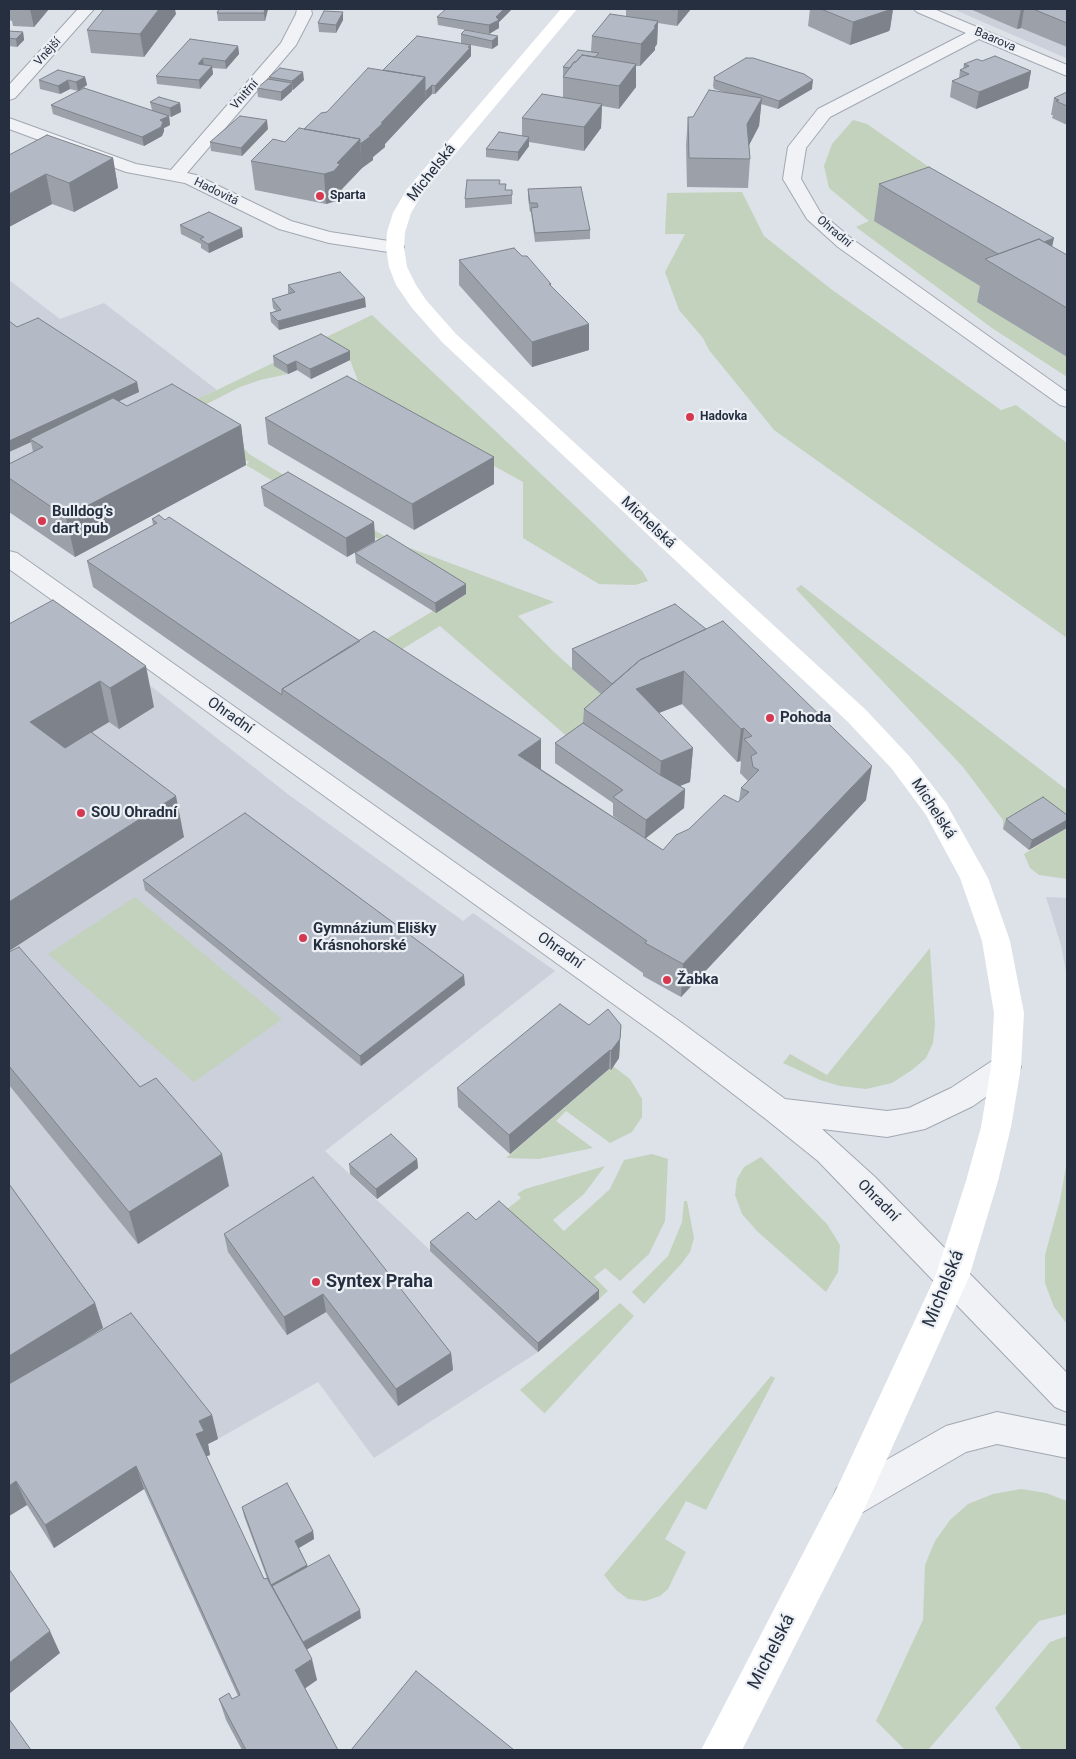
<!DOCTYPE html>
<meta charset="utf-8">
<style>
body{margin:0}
#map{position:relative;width:1076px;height:1759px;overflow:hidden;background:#dde1e8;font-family:Roboto,sans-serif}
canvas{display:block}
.frame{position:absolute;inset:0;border:10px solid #252f3f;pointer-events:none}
</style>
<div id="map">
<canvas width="1076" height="1759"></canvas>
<div class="frame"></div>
</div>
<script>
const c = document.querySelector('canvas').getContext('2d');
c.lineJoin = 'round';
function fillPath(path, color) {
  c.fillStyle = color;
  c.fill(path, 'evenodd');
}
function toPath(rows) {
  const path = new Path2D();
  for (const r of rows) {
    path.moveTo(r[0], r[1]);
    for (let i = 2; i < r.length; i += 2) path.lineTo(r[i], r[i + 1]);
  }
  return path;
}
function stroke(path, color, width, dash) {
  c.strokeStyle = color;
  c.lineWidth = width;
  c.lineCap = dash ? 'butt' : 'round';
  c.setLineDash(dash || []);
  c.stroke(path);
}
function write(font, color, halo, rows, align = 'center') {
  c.font = font + ' Roboto,sans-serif';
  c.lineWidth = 4.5;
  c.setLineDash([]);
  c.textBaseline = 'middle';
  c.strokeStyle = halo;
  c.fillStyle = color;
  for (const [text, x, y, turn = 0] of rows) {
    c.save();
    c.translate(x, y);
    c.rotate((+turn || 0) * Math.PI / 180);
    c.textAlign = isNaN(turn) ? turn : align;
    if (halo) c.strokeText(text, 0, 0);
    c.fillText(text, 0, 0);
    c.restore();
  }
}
fillPath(toPath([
 [953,9,1067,9,1067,58,1066,58],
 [9,280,60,319,104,303,217,390,132,426,9,487],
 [57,612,289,795,463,921,473,913,555,971,325,1151,538,1352,374,1458,318,1382,218,1439,138,1338,103,1328,9,1198,9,642],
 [1046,897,1067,898,1067,977,1061,945]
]), '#cbd0da');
fillPath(toPath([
 [853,120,867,124,1067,263,978,302,1067,357,1067,377,992,328,856,227,869,221,829,188,824,166,832,144],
 [742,192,764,236,831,289,1001,410,1016,405,1067,443,1067,638,774,430,709,350,703,338,679,310,665,272,685,234,665,234,667,193],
 [372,315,590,520,642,571,648,581,635,585,599,584,523,538,523,482,368,396,375,391,358,381,350,360,275,366,288,374,260,380,240,387,195,410,240,443,249,454,394,542,554,602,518,616,554,652,619,710,578,746,440,626,391,656,375,646,433,611,436,612,466,594,375,541,378,539,294,489,290,491,246,465,249,462,196,430,132,426,217,390],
 [801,585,1067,790,1067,828,1003,829,1003,820,963,767,796,589],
 [1067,828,1067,879,1039,875,1030,868,1024,854],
 [135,897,282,1019,194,1082,48,954],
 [930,948,935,1024,933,1043,926,1058,912,1070,892,1083,866,1089,840,1086,820,1080,783,1063,790,1054,827,1075],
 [613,1066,630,1079,642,1099,642,1117,632,1132,610,1143,566,1111,556,1121,593,1148,539,1159,506,1158],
 [652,1154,668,1159,665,1221,649,1254,620,1281,605,1268,594,1277,608,1291,599,1299,502,1213,521,1198,517,1194,525,1189,605,1166,584,1194,553,1220,564,1231,610,1189,624,1160],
 [761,1157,827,1224,840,1245,838,1272,826,1292,758,1232,742,1214,735,1195,737,1179,744,1167],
 [1067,1161,1067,1324,1054,1307,1045,1283,1045,1255,1060,1200],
 [684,1201,687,1201,694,1238,690,1252,682,1263,644,1304,632,1292,668,1256,682,1222],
 [620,1303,634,1316,545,1413,543,1412,520,1390],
 [771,1376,775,1378,706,1510,686,1501,665,1539,686,1552,668,1589,660,1596,645,1601,628,1599,616,1590,604,1575],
 [1021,1489,1046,1493,1067,1501,1067,1614,1039,1621,928,1750,905,1750,876,1721,923,1620,925,1565,935,1541,950,1520,968,1504,993,1494],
 [1067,1636,1067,1750,1022,1750,995,1708,1050,1642]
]), '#c3d2bd');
const street = toPath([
 [78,9,94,9,15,98,9,100,9,85,78,9],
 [297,9,311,9,312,14,296,45,187,173,196,175,291,221,330,232,402,243,404,247,402,251,395,253,329,243,279,229,185,183,126,172,9,129,9,118,136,164,171,170,281,43,296,14,297,9],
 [914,9,934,9,1067,65,1067,76,979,39,830,117,806,148,801,179,820,212,852,239,1067,392,1067,407,1060,405,838,247,807,219,783,179,788,147,818,109,966,33,917,12,914,9],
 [9,551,17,553,682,1023,785,1099,887,1111,909,1108,951,1088,995,1059,1006,1055,1017,1059,1021,1067,1017,1075,973,1106,925,1129,887,1137,822,1129,875,1177,1067,1373,1067,1412,1055,1407,818,1161,767,1120,662,1039,9,569,9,551],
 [997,1412,1067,1426,1067,1458,997,1444,966,1452,863,1512,850,1517,837,1512,832,1500,837,1488,946,1426,997,1412]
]);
stroke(street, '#a2a8b2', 2);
fillPath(street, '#f0f2f6');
fillPath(toPath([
 [561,9,577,9,424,191,411,213,405,232,404,247,407,267,416,285,426,300,456,334,866,710,910,757,946,803,988,878,1010,941,1024,1013,1021,1067,1011,1127,998,1181,969,1277,863,1512,742,1750,701,1750,837,1488,935,1277,966,1181,981,1127,991,1067,994,1013,982,941,960,878,926,815,892,769,848,722,442,342,412,308,396,285,389,267,386,247,387,232,393,213,407,189,561,9]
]), '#fff');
fillPath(toPath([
 [9,9,49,9,34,27,13,26,12,21,9,20],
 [268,9,265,21,218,21,217,13],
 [368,9,390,9,368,10],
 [456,9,517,9,511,10,499,22,499,28,489,34,438,25,437,17],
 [626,9,691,9,677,26,658,23,657,44,655,47,655,50,640,66,636,66,636,87,619,109,602,106,601,128,584,151,529,142,529,146,518,161,486,157,486,149,522,136,522,118,563,98,563,77,564,76,563,76,563,67,591,52,592,36,626,17],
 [810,9,893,9,890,29,889,31,850,45,808,26],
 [970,9,1067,9,1067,47,1021,28,1017,29],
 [176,14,144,57,91,53,87,30],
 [343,20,336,33,319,32,318,23],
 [9,31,23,32,24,40,17,47,9,46],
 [461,34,498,36,498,45,492,49,471,45,471,56,435,94,432,94,426,100,385,144,385,147,373,157,373,160,362,168,342,189,343,193,336,201,326,204,255,190,251,161,285,142,304,129,327,112,383,70,461,43],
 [238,46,239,54,226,69,212,68,213,74,200,89,157,84,156,76],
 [982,61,1031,71,1028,88,976,109,950,97,952,81,959,78,960,70,963,69,964,64],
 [85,77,87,85,78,91,70,89,60,94,40,89,39,80],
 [269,77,304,80,293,90,292,90,292,91,281,101,258,97,257,88,269,79],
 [714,77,812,89,778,109,761,104,759,126,749,145,750,159,748,188,687,187,686,145,688,117,693,117,727,93,714,89,713,86],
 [1067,92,1067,125,1052,118,1053,115,1051,115,1054,98],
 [150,102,180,103,181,112,171,117,169,116,170,125,164,128,164,131,162,136,144,146,53,114,51,105,152,110],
 [268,129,242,156,211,151,210,142],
 [9,155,113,158,118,188,74,212,52,204,9,227],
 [500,184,506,190,512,190,512,204,465,208,465,199],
 [879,184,1052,247,1067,255,1067,357,977,302,980,286,874,221],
 [528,189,590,230,590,239,535,242,531,212,530,212,528,198],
 [180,225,243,237,209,253,201,248,201,244,181,234],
 [522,256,551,284,551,286,589,350,532,367,459,285,459,260],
 [288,285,366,307,279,330,271,322,270,313,276,311,273,308,272,299,288,294],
 [17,327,137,382,139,392,118,401,127,406,241,425,246,465,75,557,9,512,9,464,33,452,31,442,9,452],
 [273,356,350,360,311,379,297,370,288,374,274,366],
 [265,418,494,457,494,484,414,530,268,444],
 [261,487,374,522,375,541,347,557,264,506],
 [152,519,541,769,624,824,613,816,613,803,555,763,555,743,583,723,584,709,601,694,572,669,572,649,675,604,866,800,681,997,643,976,643,973,286,722,93,587,87,561,153,525],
 [682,704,737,762,740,761,741,762,740,773,748,781,741,788,739,801,738,802,689,829,663,850,645,838,684,808,685,789,680,786,690,782,693,748,659,713],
 [355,553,466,584,466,594,436,613,356,563],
 [9,624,154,707,119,729,109,722,92,732,184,837,9,951],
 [1067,815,1029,850,1003,829,1006,819],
 [143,880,465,985,361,1066,145,890],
 [9,952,140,1087,229,1186,138,1244,9,1085],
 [589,1025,620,1044,619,1058,611,1070,609,1069,510,1154,458,1107,457,1088],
 [417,1159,418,1168,377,1199,350,1174,349,1164],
 [9,1184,95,1303,103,1328,76,1345,212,1415,218,1439,208,1444,210,1455,206,1456,264,1579,267,1578,244,1516,242,1507,313,1531,314,1539,299,1548,308,1567,361,1618,307,1649,317,1680,305,1688,338,1750,242,1750,226,1720,219,1699,232,1699,238,1696,144,1489,54,1548,27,1505,9,1516],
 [224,1234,451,1353,453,1370,398,1406,326,1312,287,1335,228,1252],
 [430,1242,599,1299,538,1352,430,1251]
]), '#9ba0a9');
fillPath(toPath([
 [30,9,49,9,34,27],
 [159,9,175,9,176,14,144,57,140,34],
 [265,9,268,9,265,21,264,13],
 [504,9,517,9,511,10,499,22,499,28,489,34,489,25,496,17],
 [679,9,691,9,677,26,678,10],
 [890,9,893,9,890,29,889,31,850,45,853,22],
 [1021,9,1024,9,1021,28,1017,29],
 [343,12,343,20,336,33,336,25],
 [658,21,657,44,655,47,655,50,640,66,641,44],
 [23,32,24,40,17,47,16,39],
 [498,36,498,45,492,49,492,41],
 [471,45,471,56,435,94,435,86],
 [238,46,239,54,226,69,225,61],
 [203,58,204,67,198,64],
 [636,64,636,87,619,109,619,86],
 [212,66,213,74,200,89,199,80],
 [1031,71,1028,88,976,109,979,92],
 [303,72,304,80,293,90,292,81],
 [85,77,87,85,78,91,76,82],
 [425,77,426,100,385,144,385,147,373,157,373,160,362,168,360,144],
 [68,80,70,89,60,94,58,86],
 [813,80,812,89,778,109,779,101],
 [292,83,292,91,281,101,281,92],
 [432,85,432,94,426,100,425,92],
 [762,98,759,126,745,153,747,124],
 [180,103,181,112,171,117,170,108],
 [602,104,601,128,584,151,584,127],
 [169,116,170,125,164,128,164,131,162,136,144,146,142,137,160,120],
 [267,120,268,129,242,156,241,148],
 [529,137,529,146,518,161,518,152],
 [360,139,362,168,342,189,343,193,336,201,326,204,324,174,337,163],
 [113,158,118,188,74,212,69,183],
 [46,174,52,204,9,227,9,194],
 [242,228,243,237,209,253,208,244],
 [1054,238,1046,275,1002,257],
 [365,298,366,307,279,330,278,321],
 [589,324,589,350,532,367,532,342],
 [350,351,350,360,311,379,310,369],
 [296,361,297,370,288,374,287,365],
 [137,382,139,392,33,441,30,439,31,442,9,452,9,441],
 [241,425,246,465,75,557,66,517],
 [494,457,494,484,414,530,412,504],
 [374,522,375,541,347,557,346,538],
 [466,584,466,594,436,613,435,603],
 [146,666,154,707,119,729,110,688],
 [684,671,682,704,635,722,619,691],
 [100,681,109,722,41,763,30,722],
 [744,728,740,761,737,762,741,729],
 [541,739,541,772,518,755],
 [693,748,690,782,659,794,661,761],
 [872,766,866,800,681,997,683,964],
 [685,789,684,808,645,839,646,820],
 [176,796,184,837,9,951,9,902],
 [1067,820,1067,828,1029,850,1032,840],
 [464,975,465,985,361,1066,360,1056],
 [621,1025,619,1058,611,1070,611,1051],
 [610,1050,609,1069,510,1154,509,1135],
 [222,1154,229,1186,138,1244,129,1212],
 [417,1159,418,1168,377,1199,376,1189],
 [599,1290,599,1299,538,1352,538,1343],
 [323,1294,326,1312,287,1335,284,1317],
 [95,1303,103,1328,9,1387,9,1356],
 [451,1353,453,1370,398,1406,396,1389],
 [212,1415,218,1439,208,1444,210,1455,202,1458,196,1434,199,1421],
 [136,1466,144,1489,54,1548,45,1525],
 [16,1481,27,1505,9,1516,9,1486],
 [313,1531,314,1539,297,1549,295,1541],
 [307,1565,309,1573,273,1593,271,1585],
 [360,1610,361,1618,301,1653,299,1645],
 [50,1631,60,1653,9,1694,9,1663],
 [312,1659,317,1680,300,1692,295,1670]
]), '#7e828a');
const building = toPath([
 [104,9,159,9,140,34,87,30,104,9],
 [219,9,265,9,264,13,217,13,219,9],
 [446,9,504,9,496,17,499,20,489,25,437,17,446,9],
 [821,9,892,9,853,22,821,9],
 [1033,9,1067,9,1067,23,1033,9],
 [324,11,343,12,336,25,318,23,324,11],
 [610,14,658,21,654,27,656,27,641,44,592,36,610,14],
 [465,30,498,36,492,41,461,34,465,30],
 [9,31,23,32,16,39,9,38,9,31],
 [417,36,471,45,468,47,470,48,435,86,432,85,425,92,425,77,383,70,417,36],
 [190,39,238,46,225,61,203,58,198,64,212,66,199,80,156,76,190,39],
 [578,50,599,53,595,57,582,55,576,62,574,62,570,68,563,67,578,50],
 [582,55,636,64,619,86,563,77,574,62,576,62,582,55],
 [995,56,1031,71,979,92,952,81,969,74,960,70,969,66,964,64,977,59,982,61,995,56],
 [746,58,753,58,804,74,813,80,779,101,715,80,714,77,746,58],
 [280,68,303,72,292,81,269,77,280,68],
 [368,68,425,77,381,123,383,123,369,136,371,136,360,144,360,139,304,129,321,113,327,112,368,68],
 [58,70,85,77,76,82,68,80,58,86,39,80,58,70],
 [268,79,292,83,281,92,257,88,268,79],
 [84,88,169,116,160,120,163,122,161,127,142,137,51,105,84,88],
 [709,90,762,98,747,124,750,159,689,158,688,117,693,117,709,90],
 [1067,92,1067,106,1056,101,1059,100,1054,98,1067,92],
 [542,94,602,104,584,127,522,118,542,94],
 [159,97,180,103,170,108,150,102,159,97],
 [240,116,267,120,241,148,210,142,240,116],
 [299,128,360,139,337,163,340,164,334,171,324,174,251,161,273,139,285,142,299,128],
 [499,132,529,137,518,152,486,149,499,132],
 [47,135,113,158,69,183,46,174,9,194,9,155,47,135],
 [929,167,1054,238,1044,242,1039,239,998,254,879,184,929,167],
 [467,180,500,180,499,184,506,184,505,190,512,190,512,195,465,199,467,180],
 [581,187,590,230,535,233,531,208,538,207,537,203,530,203,528,189,581,187],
 [209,212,242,228,208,244,200,239,204,237,180,225,209,212],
 [1039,239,1067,255,1067,308,985,259,1039,239],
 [514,248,522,256,527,256,551,284,549,284,589,324,532,342,459,260,514,248],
 [340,272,365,298,278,321,270,313,281,310,272,299,295,292,288,285,340,272],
 [38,318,137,382,9,441,9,321,17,327,38,318],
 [321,334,350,351,310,369,296,361,287,365,273,356,321,334],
 [347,376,494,457,412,504,265,418,347,376],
 [172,384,241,425,66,517,9,478,9,464,43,447,30,439,113,398,127,406,172,384],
 [288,472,374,522,346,538,261,487,288,472],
 [159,515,165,520,169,517,360,641,282,689,282,695,87,561,157,523,152,519,159,515],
 [387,535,466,584,435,603,355,553,387,535],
 [53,600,146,666,110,688,100,681,30,722,65,748,91,732,176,796,9,902,9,624,53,600],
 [675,604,706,629,640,660,612,684,572,649,675,604],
 [723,621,872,766,683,964,645,943,647,941,282,689,374,631,541,739,518,755,663,850,676,835,689,829,724,795,738,802,749,792,741,788,759,770,753,767,751,756,757,753,744,739,752,736,744,728,741,729,684,671,636,689,693,748,661,761,584,709,640,660,723,621],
 [583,723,660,775,685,789,646,820,613,797,623,790,555,743,583,723],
 [1043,797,1067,815,1067,820,1032,840,1006,819,1043,797],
 [245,813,464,975,360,1056,143,880,245,813],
 [19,947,140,1087,156,1078,222,1154,129,1212,9,1066,9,952,19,947],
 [560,1004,589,1025,608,1009,621,1025,620,1039,611,1051,610,1050,509,1135,457,1088,560,1004],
 [391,1134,417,1159,376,1189,349,1164,391,1134],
 [313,1177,451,1353,396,1389,323,1294,284,1317,224,1234,313,1177],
 [9,1184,95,1303,9,1356,9,1184],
 [499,1201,599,1290,538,1343,430,1242,468,1212,476,1220,499,1201],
 [131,1313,212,1415,199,1421,204,1431,196,1434,264,1579,267,1578,312,1659,295,1670,338,1750,246,1750,219,1699,229,1693,232,1699,240,1695,136,1466,45,1525,16,1481,9,1486,9,1384,131,1313],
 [287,1483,313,1531,295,1541,307,1565,271,1585,242,1507,287,1483],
 [329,1555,360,1610,303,1642,272,1586,329,1555],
 [9,1569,50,1631,9,1663,9,1569],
 [416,1671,514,1750,351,1750,416,1671],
 [9,1719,31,1750,9,1750,9,1719]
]);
fillPath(building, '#b4bac5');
stroke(building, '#7e828a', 1);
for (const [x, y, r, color] of [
 [320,196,5,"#d63850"],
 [690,417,5,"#d63850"],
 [42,521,5,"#d63850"],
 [770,718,5,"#d63850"],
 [81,813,5,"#d63850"],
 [303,938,5,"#d63850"],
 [667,980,5,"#d63850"],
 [316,1282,5,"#d63850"]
]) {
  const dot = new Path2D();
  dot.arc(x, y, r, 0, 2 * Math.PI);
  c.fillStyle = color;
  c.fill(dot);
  stroke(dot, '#ecf0f5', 2);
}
write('12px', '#252f3f', '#ecf0f5', [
 ["Baarova",995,40,23],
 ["Vnější",48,52,-48],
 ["Vnitřní",245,95,-49],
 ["Hadovitá",216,192,26],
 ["Ohradní",834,232,40]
]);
write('bold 12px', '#252f3f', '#ecf0f5', [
 ["Sparta",330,196],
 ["Hadovka",700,417]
], 'left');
write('15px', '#252f3f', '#ecf0f5', [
 ["Michelská",432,173,-52],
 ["Michelská",648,523,43],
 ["Ohradní",230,716,35],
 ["Michelská",933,809,57],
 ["Ohradní",560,951,35],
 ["Ohradní",878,1201,45]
]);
write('bold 15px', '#252f3f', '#ecf0f5', [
 ["Bulldog’s",52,512],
 ["dart pub",52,529],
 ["Pohoda",780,718],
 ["SOU Ohradní",91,813],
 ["Gymnázium Elišky",313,929],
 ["Krásnohorské",313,946],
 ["Žabka",677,980]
], 'left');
write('bold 18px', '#252f3f', '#ecf0f5', [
 ["Syntex Praha",326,1282]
], 'left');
write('18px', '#252f3f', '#ecf0f5', [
 ["Michelská",944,1289,-68],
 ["Michelská",772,1652,-63]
]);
</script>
